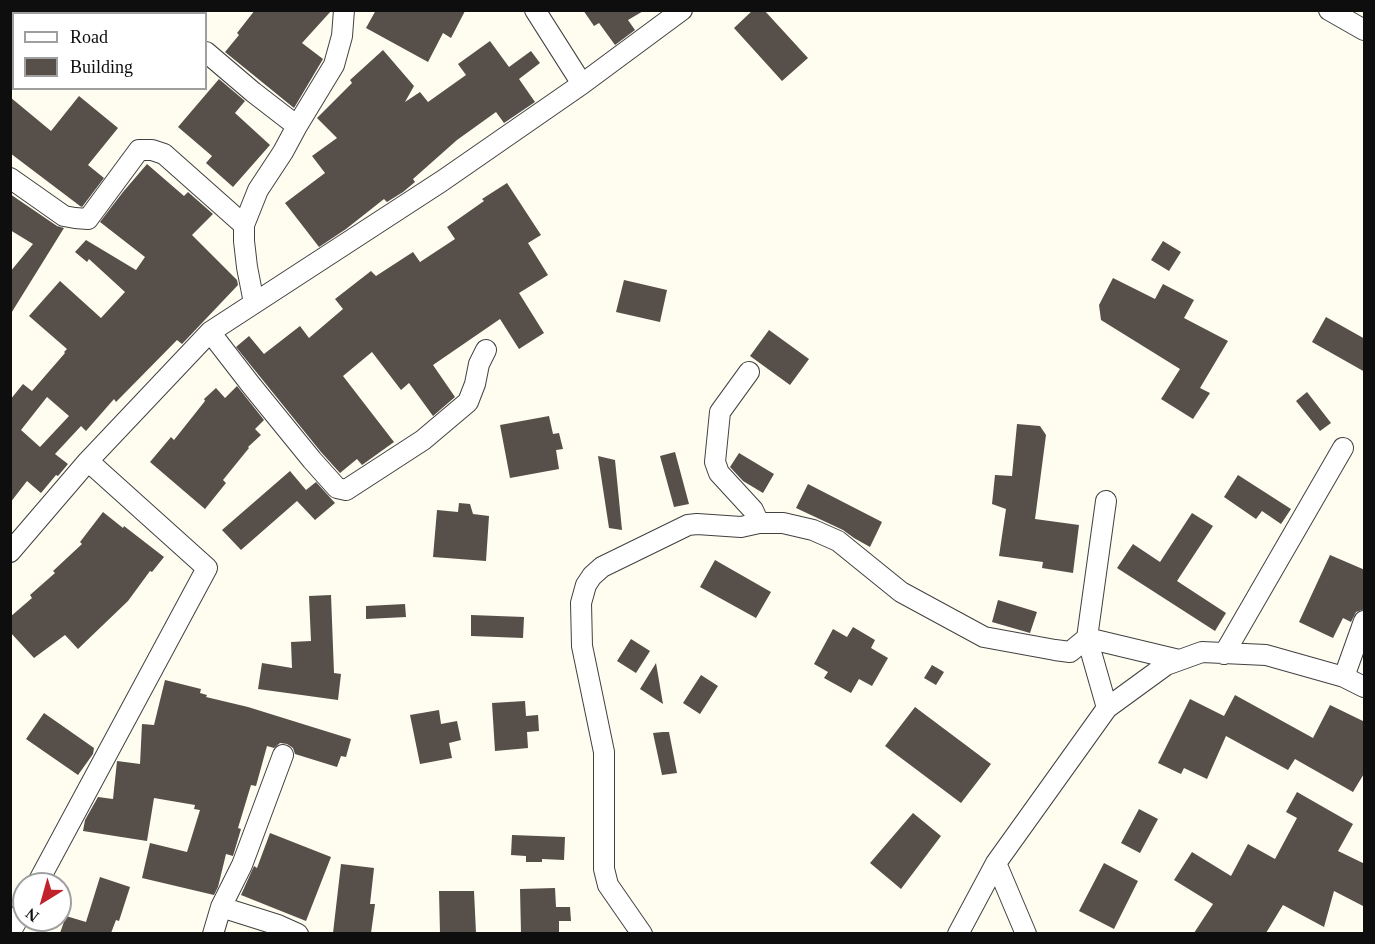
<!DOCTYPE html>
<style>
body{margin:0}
#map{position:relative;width:1375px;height:944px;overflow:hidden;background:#fffcf0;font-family:"Times New Roman",serif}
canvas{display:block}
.frame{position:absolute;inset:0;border:12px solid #0e0e0e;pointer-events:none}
.legend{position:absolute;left:12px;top:12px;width:195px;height:78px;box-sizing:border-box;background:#fff;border:2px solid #9f9f9f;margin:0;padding:8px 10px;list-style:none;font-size:18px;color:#0e0e0e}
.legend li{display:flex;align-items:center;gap:12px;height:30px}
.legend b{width:30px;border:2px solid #9f9f9f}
.north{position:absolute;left:12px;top:872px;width:60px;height:60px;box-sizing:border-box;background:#fff;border:2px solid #9f9f9f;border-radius:50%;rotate:217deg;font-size:16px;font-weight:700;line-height:24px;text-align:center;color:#0e0e0e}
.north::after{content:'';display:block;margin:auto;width:21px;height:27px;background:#c2222c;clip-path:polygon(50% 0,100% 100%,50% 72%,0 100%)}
</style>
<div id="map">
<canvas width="1375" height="944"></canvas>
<div class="frame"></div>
<ul class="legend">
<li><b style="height:8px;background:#fff"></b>Road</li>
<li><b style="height:16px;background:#574f4a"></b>Building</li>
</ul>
<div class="north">N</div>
</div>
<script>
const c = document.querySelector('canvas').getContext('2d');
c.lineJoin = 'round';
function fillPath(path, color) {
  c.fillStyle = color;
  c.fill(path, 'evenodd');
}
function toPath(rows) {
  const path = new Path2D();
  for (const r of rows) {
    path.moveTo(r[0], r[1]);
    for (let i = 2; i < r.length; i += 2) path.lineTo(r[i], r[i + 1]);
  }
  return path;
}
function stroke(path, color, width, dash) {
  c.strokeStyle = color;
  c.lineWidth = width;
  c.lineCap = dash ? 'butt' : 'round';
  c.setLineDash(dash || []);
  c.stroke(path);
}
fillPath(toPath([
 [255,10,332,10,302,43,323,59,294,108,225,52,239,35,237,33],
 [376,10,442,10,465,11,451,38,443,33,428,62,366,28],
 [583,10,645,10,628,20,635,30,615,45,599,23,594,26],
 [753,10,764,10,808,58,782,81,734,28],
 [490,41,509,67,531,51,540,63,519,79,535,102,504,123,496,112,457,140,413,179,415,182,403,192,387,202,384,199,346,229,319,247,285,203,325,173,312,156,337,138,317,118,352,83,350,80,383,50,414,86,405,102,420,92,428,102,466,75,458,64],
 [219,79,245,101,235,113,270,145,233,187,206,163,212,156,178,127],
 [79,96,118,128,88,165,104,178,82,207,80,206,10,153,10,97,51,131],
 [147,164,184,196,188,192,213,214,192,235,237,280,238,285,182,344,177,340,116,402,114,399,86,431,81,426,55,454,68,464,58,476,56,475,41,493,27,481,10,503,10,400,23,384,32,391,65,353,64,352,67,349,29,316,60,281,101,318,125,292,89,259,87,262,75,252,86,240,136,270,145,257,100,222,123,192],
 [47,397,69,416,40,447,21,430],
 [507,183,541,235,528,243,548,275,519,293,544,333,519,349,500,319,433,365,455,397,433,416,409,383,401,390,372,352,343,376,394,442,362,465,357,459,340,473,321,452,236,347,249,336,264,354,300,326,309,338,343,309,335,299,371,271,376,276,413,252,420,262,455,239,447,227,484,201,482,199],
 [10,194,57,226,64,228,10,315,10,272,33,244,10,230],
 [1163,241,1181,252,1169,271,1151,260],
 [1113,278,1155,299,1163,284,1194,300,1184,318,1228,341,1200,388,1210,393,1193,419,1161,399,1180,369,1101,320,1099,305],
 [624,280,667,290,660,322,616,312],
 [1326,317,1365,339,1365,372,1312,342],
 [769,330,809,359,790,385,750,356],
 [237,386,264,420,255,429,261,435,248,447,249,448,223,480,226,483,205,509,150,462,171,437,174,440,205,401,204,399,216,388,225,398],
 [1307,392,1331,423,1320,431,1296,401],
 [549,416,553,434,559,433,563,449,556,450,559,469,510,478,500,425],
 [1017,424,1040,426,1046,435,1035,519,1079,525,1073,573,1042,568,1043,562,999,556,1006,509,992,504,995,475,1012,476],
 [675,452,689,504,674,507,660,456],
 [739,453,774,474,763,493,743,481,730,467],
 [598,456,615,460,622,530,609,528],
 [290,471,306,490,316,482,335,503,315,520,297,501,241,550,222,530],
 [1238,475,1291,509,1281,524,1262,511,1256,519,1224,497],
 [808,484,882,522,870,547,854,538,843,530,796,508],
 [459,503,470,504,473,514,489,516,486,561,433,557,437,510,458,512],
 [103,512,123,528,124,526,164,557,152,572,150,571,128,601,78,649,65,635,34,658,10,632,10,617,32,598,30,595,55,573,53,571,82,544,80,542],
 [1192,513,1213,526,1177,581,1226,613,1215,631,1117,568,1133,544,1160,562],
 [1330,555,1365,570,1365,609,1356,612,1351,622,1343,618,1333,638,1299,622],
 [715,560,771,592,756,618,700,587],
 [331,595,334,673,341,674,338,700,258,689,262,663,292,668,291,642,311,641,309,596],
 [998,600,1037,612,1030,633,992,622],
 [405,604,406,617,366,619,366,606],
 [471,615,524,617,523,638,471,636],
 [853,627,875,640,871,648,888,658,872,686,859,679,851,693,824,678,828,672,814,664,833,629,847,637],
 [631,639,650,651,636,673,617,661],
 [656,663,663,704,640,689],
 [932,665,944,672,936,685,924,678],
 [701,675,718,686,700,714,683,703],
 [165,680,201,689,200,693,207,695,206,697,248,707,351,739,346,757,341,756,337,767,295,754,293,748,287,744,280,743,274,748,267,746,256,786,251,785,238,828,241,829,233,856,226,854,218,887,214,895,142,878,150,843,187,852,200,810,194,809,195,805,154,798,147,841,83,831,85,820,98,797,113,799,117,761,140,764,142,724,154,725],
 [1235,695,1313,738,1330,705,1365,722,1365,772,1353,792,1295,759,1288,770,1226,736,1207,779,1184,768,1181,774,1158,763,1190,699,1224,716],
 [525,701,526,716,538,715,539,731,527,732,528,748,495,751,492,703],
 [915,707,991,764,961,803,885,746],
 [439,710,441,724,457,721,461,740,449,743,452,758,420,764,410,715],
 [44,713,94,748,93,754,78,775,26,739],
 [663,732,669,732,677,773,662,775,653,733],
 [1297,792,1353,824,1338,851,1365,864,1365,907,1334,891,1324,927,1283,905,1266,933,1194,933,1213,904,1174,880,1192,852,1231,876,1248,844,1275,859,1297,818,1286,812],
 [1139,809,1158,819,1140,853,1121,843],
 [913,813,941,836,901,889,870,863],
 [270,833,331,857,306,921,241,895,254,866,257,868],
 [512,835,565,837,564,860,542,859,542,862,526,862,526,856,511,855],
 [1104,863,1138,881,1114,929,1079,911],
 [341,864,374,868,370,904,375,904,371,933,333,933],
 [100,877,130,887,119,921,116,920,111,933,60,933,66,916,86,922],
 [555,888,556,907,570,907,571,921,559,921,559,933,521,933,520,889],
 [439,891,474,891,476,933,440,933]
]), '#574f4a');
const street = toPath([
 [156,10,160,14],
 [535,10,582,84],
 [1329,10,1364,30],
 [206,52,253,92,297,126],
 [10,178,64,216,75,218,88,219,139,150,152,150,164,154,244,225],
 [254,303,247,267,244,241,244,225,258,190,283,152,297,126,334,65,342,36,344,10],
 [210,332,251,385,312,460,337,488,346,490,423,440,468,402,475,384,479,364,486,350],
 [749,372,720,412,715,462,719,473,753,510,759,523],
 [1106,501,1087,638,1107,708],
 [10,552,88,461,210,332,442,181,582,84,682,10],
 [1087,638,1179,660],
 [1224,654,1343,448],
 [1344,677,1364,621],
 [996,863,1026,934],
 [37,884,207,568,88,461],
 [221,907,278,925,298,934],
 [10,933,24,908],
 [213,934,221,907,242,865,283,755],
 [642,934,608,885,604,869,604,752,582,646,581,603,586,585,592,576,602,567,688,525,697,524,741,527,759,523,783,523,813,530,838,541,901,592,984,637,1055,650,1070,652,1087,638],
 [958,934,996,863,1107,708,1166,665,1202,652,1266,655,1344,677,1364,687]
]);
stroke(street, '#414141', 22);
stroke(street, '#fff', 20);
</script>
